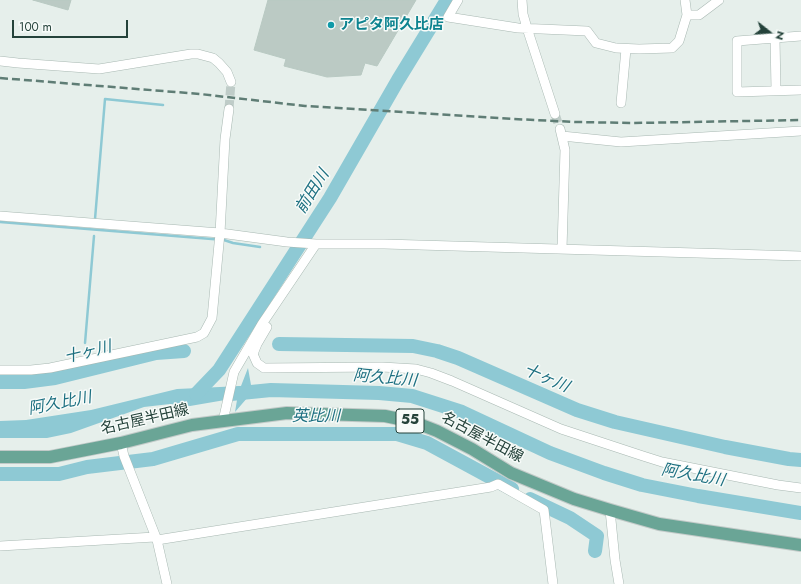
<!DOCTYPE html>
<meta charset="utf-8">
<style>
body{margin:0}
#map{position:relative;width:801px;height:584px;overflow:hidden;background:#e6efeb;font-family:Jost,sans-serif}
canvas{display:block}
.north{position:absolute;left:749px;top:12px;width:40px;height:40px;-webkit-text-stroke:3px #f7fbf9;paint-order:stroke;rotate:107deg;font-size:11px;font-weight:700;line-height:16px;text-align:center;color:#24423a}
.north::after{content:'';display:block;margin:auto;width:14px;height:18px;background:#24423a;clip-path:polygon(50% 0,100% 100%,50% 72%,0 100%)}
.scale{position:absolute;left:12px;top:20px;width:116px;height:18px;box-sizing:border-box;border:2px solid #24423a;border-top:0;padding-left:5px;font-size:12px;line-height:14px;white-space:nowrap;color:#24423a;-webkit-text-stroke:3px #f7fbf9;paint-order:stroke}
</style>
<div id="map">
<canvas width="801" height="584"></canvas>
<div class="north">N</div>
<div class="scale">100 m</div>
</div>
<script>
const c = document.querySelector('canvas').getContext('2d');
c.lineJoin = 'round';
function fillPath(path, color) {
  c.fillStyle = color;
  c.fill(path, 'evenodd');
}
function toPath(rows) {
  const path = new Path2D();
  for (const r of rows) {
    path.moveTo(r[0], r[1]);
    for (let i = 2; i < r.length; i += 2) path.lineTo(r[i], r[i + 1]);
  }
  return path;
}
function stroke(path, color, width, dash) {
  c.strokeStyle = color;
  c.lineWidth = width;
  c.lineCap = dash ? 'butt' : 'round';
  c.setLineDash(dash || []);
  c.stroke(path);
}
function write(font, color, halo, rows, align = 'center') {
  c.font = font + ' Jost,"Noto Sans JP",sans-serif';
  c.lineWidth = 3;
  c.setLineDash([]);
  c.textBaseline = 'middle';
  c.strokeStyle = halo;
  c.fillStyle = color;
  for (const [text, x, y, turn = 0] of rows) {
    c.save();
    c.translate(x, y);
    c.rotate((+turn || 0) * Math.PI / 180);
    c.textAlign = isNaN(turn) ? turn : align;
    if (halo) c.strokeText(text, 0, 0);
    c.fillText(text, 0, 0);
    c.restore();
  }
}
fillPath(toPath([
 [248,368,251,385,248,397,235,412,237,400,225,400,190,406,170,404,144,407,71,433,47,438,0,438,0,421,26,420,91,410,177,389,241,386]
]), '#8ec9d4');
stroke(toPath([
 [95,219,105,99,163,105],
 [0,222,224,240,233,243,260,247],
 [85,343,94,236]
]), '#8ec9d4', 2.5);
stroke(toPath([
 [279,344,413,346,437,351,458,358,577,410,615,422,725,447,789,459,801,460],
 [0,382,24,382,55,378,156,353,184,351],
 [196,394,219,370,330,198,398,80,447,0],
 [231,394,271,390,379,393,412,396,462,412,550,453,604,473,642,485,698,496,801,513],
 [0,474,59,474,87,467,153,459,238,434,397,434,427,443,512,489],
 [530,499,570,518,597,536,595,551]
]), '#8ec9d4', 14);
const building = toPath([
 [33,0,71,0,68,10,33,0],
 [268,0,416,0,377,66,365,63,361,75,327,77,284,66,286,59,254,50,268,0]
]);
fillPath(building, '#bbcac4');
stroke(building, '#b8c9c2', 1);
stroke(toPath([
 [229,109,231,82],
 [555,114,560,129]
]), '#bfccc8', 9, [9, 4.5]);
const minor = toPath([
 [458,0,448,17,518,28,587,31,596,43,616,48,639,49,672,48,679,41,687,15,685,0],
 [522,0,523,14,527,28,555,114],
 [687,15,699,15,719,0],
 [801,36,737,41,737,92,801,90],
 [775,38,776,90],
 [0,61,18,63,99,69,191,54,198,54,213,58,219,63,227,72,231,82],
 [621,103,626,49],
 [560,129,565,150,562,249],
 [562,136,621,142,801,131],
 [0,216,220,233,287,242,316,244,384,244,801,256],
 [262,324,267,327,257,344,253,354,257,363,264,368,382,367,416,369,431,373,452,381,561,429,643,456,662,462,778,485,801,488],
 [0,370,31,370,50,368,197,337,204,333,212,318,220,233,225,139,229,109],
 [223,421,234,372,262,324,316,244],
 [121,443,124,456,157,540,167,584],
 [610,510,615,560,619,584],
 [157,540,491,487,498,484,544,510,553,584],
 [0,546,155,537]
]);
const major = toPath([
 [0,457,50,457,121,443,192,425,287,413,385,416,414,422,437,431,472,449,511,473,574,499,610,510,659,524,801,545]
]);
stroke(minor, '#a8b8b2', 10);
stroke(major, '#c2cac8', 14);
stroke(minor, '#fff', 9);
stroke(major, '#6aa596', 12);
stroke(toPath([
 [0,78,200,94,305,106,514,119,575,122,634,123,801,120]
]), '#5f7d75', 2.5, [8, 4]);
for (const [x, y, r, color] of [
 [331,25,4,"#0f9aa8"]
]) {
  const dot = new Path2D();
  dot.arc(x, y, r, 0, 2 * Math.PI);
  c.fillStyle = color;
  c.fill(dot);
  stroke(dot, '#f7fbf9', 1.5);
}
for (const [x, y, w] of [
 [410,421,28]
]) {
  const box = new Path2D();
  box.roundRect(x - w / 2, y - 12, w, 24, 3);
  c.fillStyle = '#f7fbf9';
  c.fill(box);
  stroke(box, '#24423a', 1);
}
write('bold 14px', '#24423a', null, [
 ["55",410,421]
]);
write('bold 15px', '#0d838f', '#f7fbf9', [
 ["アピタ阿久比店",339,25]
], 'left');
write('15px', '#24423a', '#f7fbf9', [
 ["名古屋半田線",145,420,-13],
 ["名古屋半田線",482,438,28]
]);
write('italic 16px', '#1c6f80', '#f7fbf9', [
 ["前田川",313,192,-58],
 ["十ヶ川",88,353,-14],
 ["阿久比川",385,379,5],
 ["十ヶ川",546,379,23],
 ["阿久比川",60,404,-11],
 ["英比川",316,417],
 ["阿久比川",693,476,10]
]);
</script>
